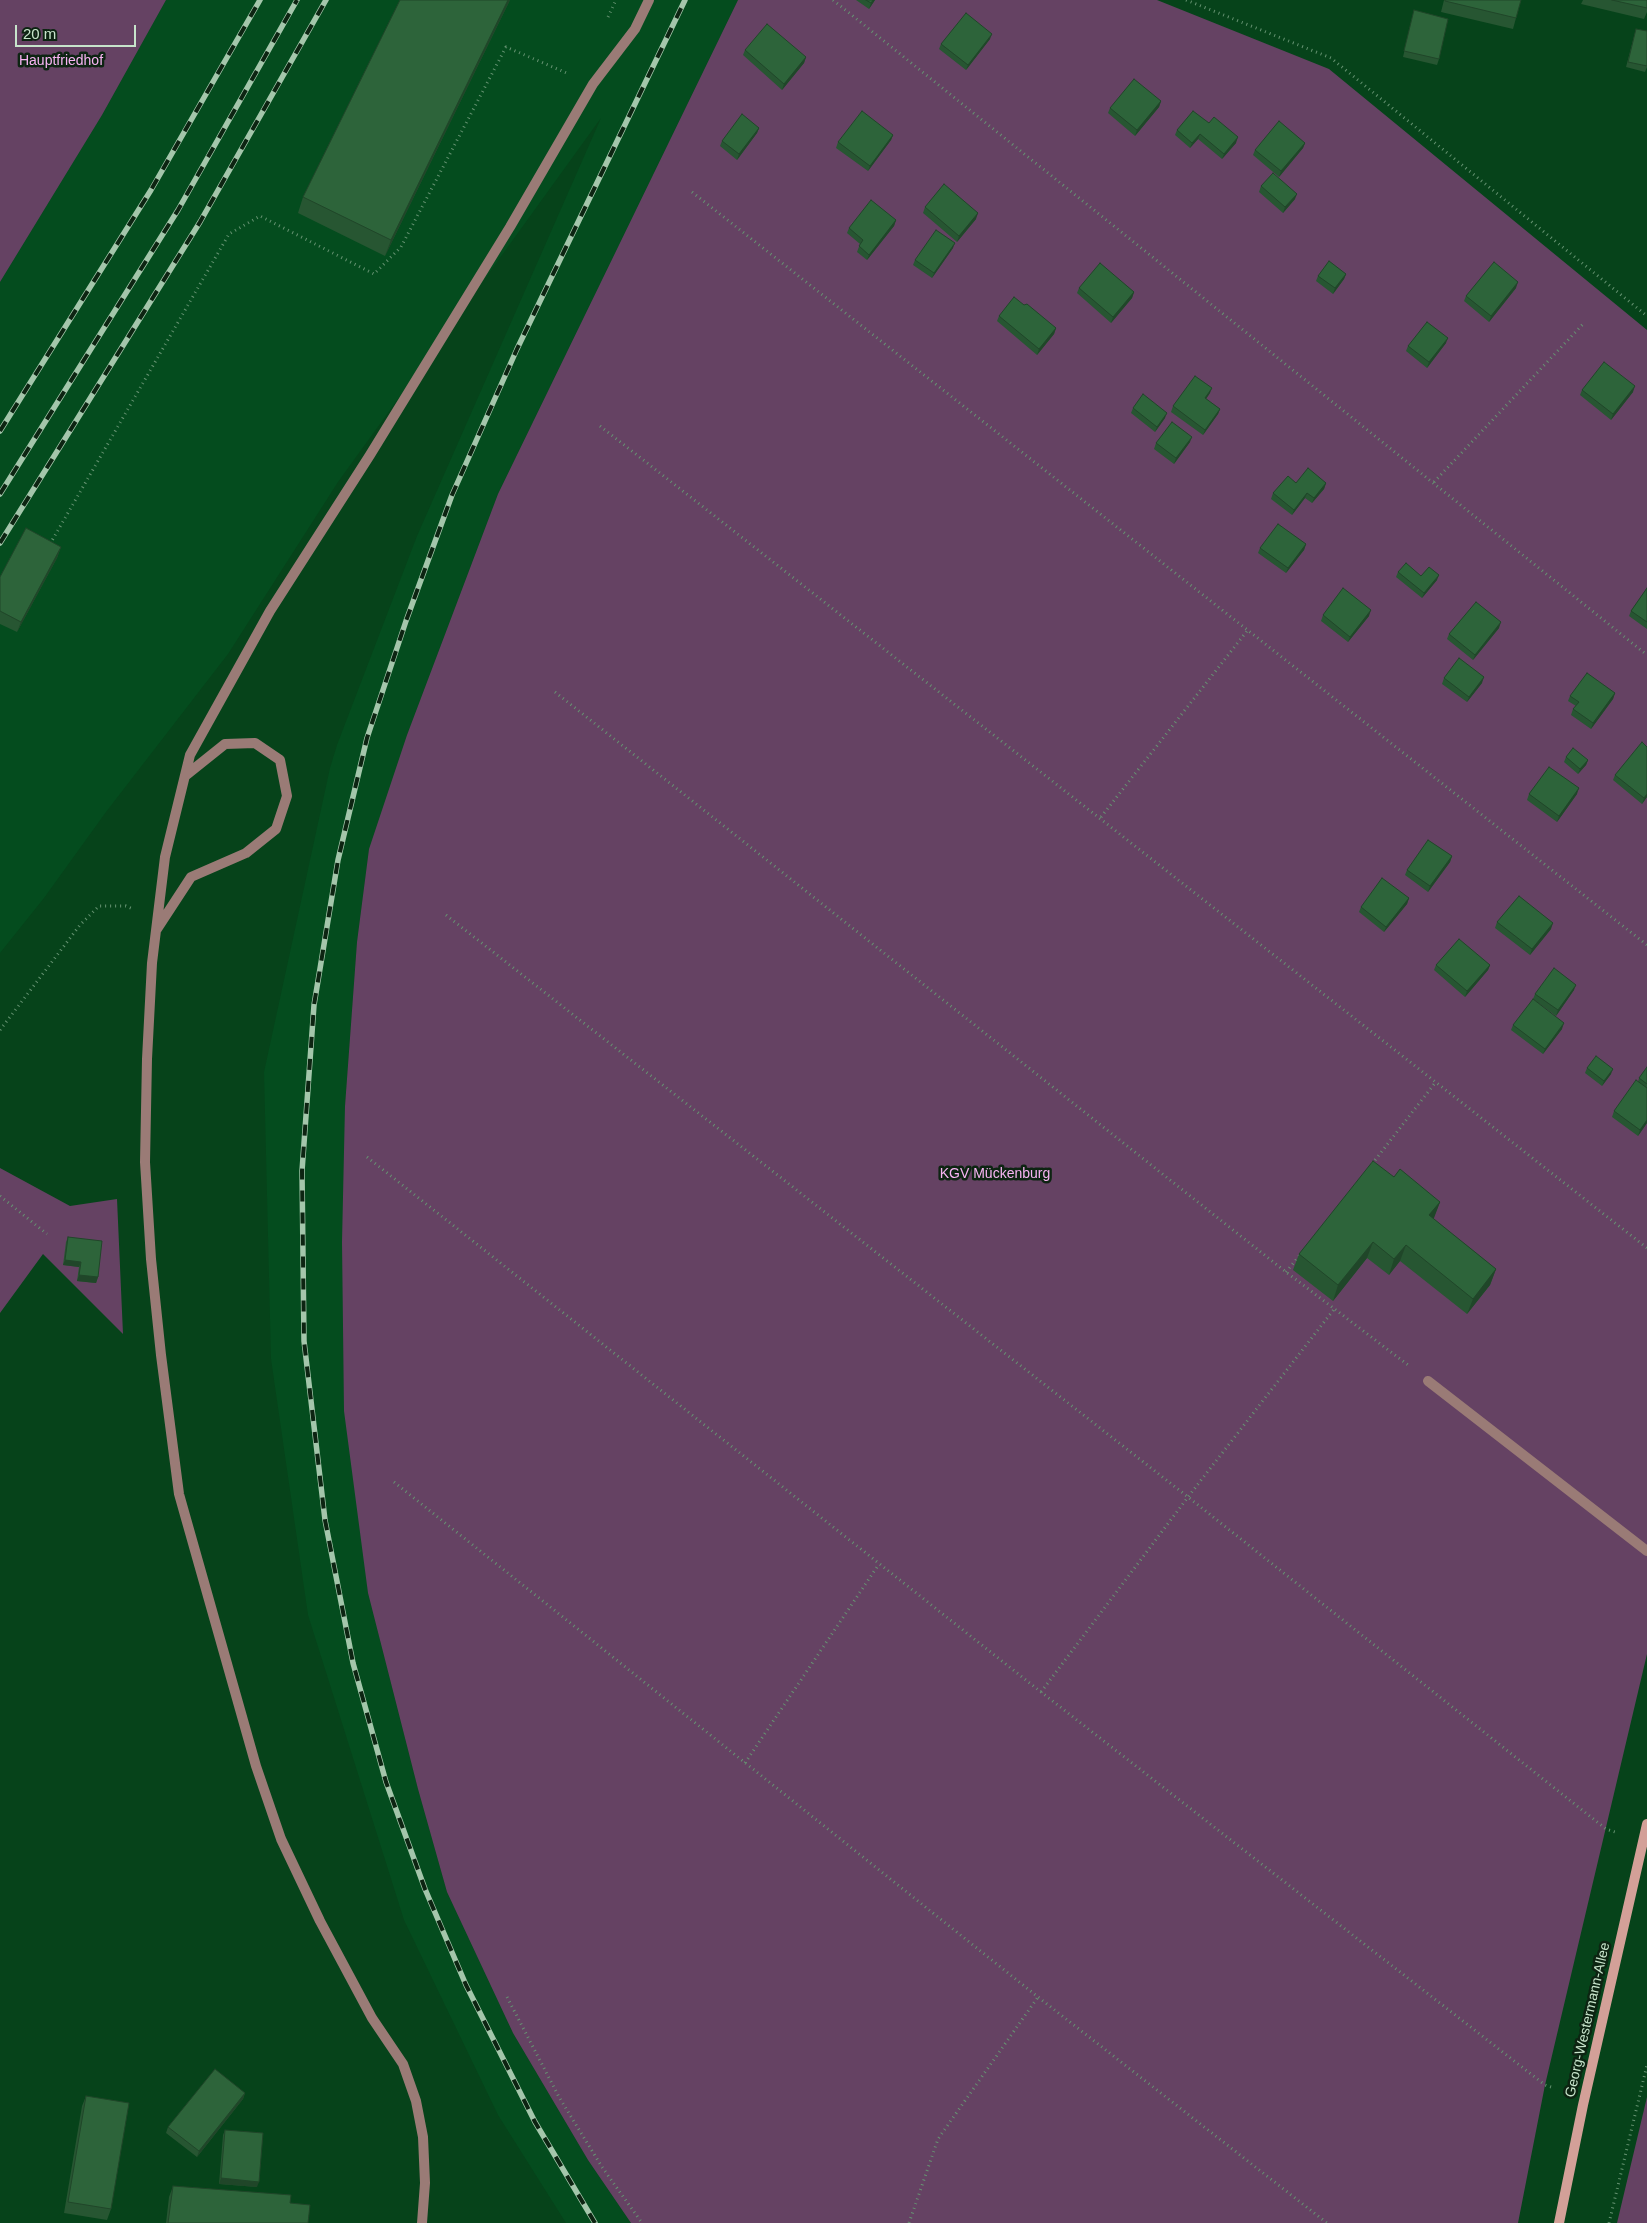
<!DOCTYPE html>
<meta charset="utf-8">
<style>
body{margin:0}
#map{position:relative;width:1647px;height:2223px;overflow:hidden;background:#06431a;font-family:Arial,sans-serif}
canvas{display:block}
.scale{position:absolute;left:15px;top:25px;width:121px;height:22px;box-sizing:border-box;border:2px solid #c7e4cb;border-top:0;padding-left:6px;font-size:15px;line-height:18px;white-space:nowrap;color:#c7e4cb;-webkit-text-stroke:4px #0d2412;paint-order:stroke}
</style>
<div id="map">
<canvas width="1647" height="2223"></canvas>
<div class="scale">20 m</div>
</div>
<script>
const c = document.querySelector('canvas').getContext('2d');
c.lineJoin = 'round';
function fillPath(path, color) {
  c.fillStyle = color;
  c.fill(path, 'evenodd');
}
function toPath(rows) {
  const path = new Path2D();
  for (const r of rows) {
    path.moveTo(r[0], r[1]);
    for (let i = 2; i < r.length; i += 2) path.lineTo(r[i], r[i + 1]);
  }
  return path;
}
function stroke(path, color, width, dash) {
  c.strokeStyle = color;
  c.lineWidth = width;
  c.lineCap = dash ? 'butt' : 'round';
  c.setLineDash(dash || []);
  c.stroke(path);
}
function write(font, color, halo, rows, align = 'center') {
  c.font = font + ' Arial,sans-serif';
  c.lineWidth = 5;
  c.setLineDash([]);
  c.textBaseline = 'middle';
  c.strokeStyle = halo;
  c.fillStyle = color;
  for (const [text, x, y, turn = 0] of rows) {
    c.save();
    c.translate(x, y);
    c.rotate((+turn || 0) * Math.PI / 180);
    c.textAlign = isNaN(turn) ? turn : align;
    if (halo) c.strokeText(text, 0, 0);
    c.fillText(text, 0, 0);
    c.restore();
  }
}
fillPath(toPath([
 [166,0,738,0,498,494,407,735,369,849,357,942,345,1106,368,1593,418,1789,447,1892,513,2033,588,2160,631,2223,566,2223,498,2115,404,1920,308,1615,271,1359,264,1072,330,768,337,745,417,536,601,118,338,482,228,654,106,812,44,898,0,953,0,282,102,115]
]), '#044c1e');
fillPath(toPath([
 [0,0,166,0,102,115,0,282],
 [738,0,1157,0,1329,69,1647,330,1647,1654,1545,2085,1518,2223,631,2223,588,2160,513,2033,447,1892,418,1789,368,1593,344,1411,342,1242,345,1106,357,942,369,849,407,735,498,494],
 [0,1168,70,1206,117,1199,123,1334,43,1254,0,1313],
 [1647,2097,1647,2223,1617,2223]
]), '#654263');
stroke(toPath([
 [833,0,1647,655],
 [1186,0,1331,58,1647,316],
 [608,17,616,0],
 [692,192,1647,945],
 [600,426,1647,1248],
 [1434,482,1584,323],
 [50,544,229,234,260,216,374,274,401,247,506,47,569,74],
 [555,692,1286,1272,1408,1365],
 [1101,817,1247,631],
 [446,915,1188,1497,1606,1829,1618,1833],
 [0,1030,80,925,99,906,126,906,133,909],
 [367,1157,1041,1692,1545,2085,1551,2087],
 [1372,1164,1435,1083],
 [0,1196,47,1234],
 [1286,1272,1300,1255],
 [394,1482,1038,1997,1327,2223],
 [1041,1692,1188,1497,1335,1308],
 [745,1763,879,1564],
 [507,1997,559,2097,602,2167,642,2223],
 [909,2223,938,2139,1038,1997],
 [1609,2223,1647,2065]
]), '#669372', 3, [1, 4]);
stroke(toPath([
 [157,929,191,877,246,853,276,829,287,796,280,760,255,743,225,744,185,776],
 [1428,1381,1647,1551],
 [422,2223,425,2183,423,2137,416,2101,403,2064,372,2018,320,1921,281,1839,256,1766,179,1494,161,1355,151,1259,145,1162,147,1059,152,963,165,857,190,755,270,611,370,455,510,227,593,84,635,29,649,0]
]), '#9a7b76', 10);
stroke(toPath([
 [1559,2223,1583,2105,1647,1824]
]), '#d3a098', 10);
const rail = toPath([
 [0,431,151,190,260,0],
 [0,494,178,210,297,0],
 [0,543,200,222,326,0],
 [595,2223,535,2122,466,1985,425,1889,386,1782,353,1663,325,1520,304,1341,302,1171,314,1005,338,860,367,738,406,621,452,495,517,349,685,0]
]);
stroke(rail, '#a4c6ab', 5.5);
stroke(rail, '#0d2412', 4, [11]);
fillPath(toPath([
 [510,0,385,256,298,213,303,197],
 [856,0,875,0,869,9],
 [1444,0,1521,0,1516,18,1513,29,1441,12],
 [1583,0,1647,0,1647,12,1644,19,1581,4],
 [1414,10,1439,59,1437,65,1403,57],
 [1636,29,1647,31,1647,67,1645,72,1626,67],
 [990,39,966,70,939,49,941,44],
 [745,50,806,57,804,63,782,90,743,55],
 [1161,101,1159,107,1135,136,1108,113,1110,108],
 [1209,123,1236,143,1222,159,1198,139,1190,148,1175,135,1177,130],
 [759,128,757,133,737,160,720,146,722,141],
 [893,135,891,140,868,171,836,148,838,142],
 [1305,143,1303,148,1279,177,1253,155,1255,150],
 [1261,186,1295,199,1283,213,1259,192],
 [925,207,976,219,957,242,923,213],
 [896,220,894,226,867,260,857,252,860,244,847,233,849,228],
 [953,248,932,278,913,265,915,260],
 [1346,274,1344,279,1333,294,1316,281,1318,276],
 [1079,288,1134,292,1132,298,1111,323,1077,293],
 [1516,288,1489,322,1464,301,1466,296],
 [1024,305,1056,328,1054,334,1037,355,997,321,999,316],
 [1446,343,1427,368,1406,351,1408,346],
 [1582,390,1633,392,1611,420,1580,395],
 [1210,393,1206,399,1220,409,1218,414,1203,435,1171,412,1173,406],
 [1133,408,1165,418,1155,432,1131,413],
 [1190,442,1174,464,1154,449,1156,443],
 [1296,483,1326,483,1324,489,1312,503,1305,498,1292,515,1271,499,1273,493],
 [1306,544,1304,550,1286,573,1258,553,1260,548],
 [61,547,57,558,17,632,0,624,0,577],
 [1398,572,1421,576,1437,580,1422,598,1396,577],
 [1647,588,1647,629,1629,616,1631,611],
 [1323,615,1369,616,1348,642,1321,621],
 [1499,628,1473,660,1447,639,1449,634],
 [1444,678,1482,683,1467,702,1442,684],
 [1615,693,1613,699,1591,729,1571,715,1573,709,1576,706,1568,701,1570,696],
 [1647,747,1647,797,1642,804,1613,780,1615,775],
 [1566,757,1588,760,1586,765,1578,774,1564,762],
 [1529,794,1577,794,1557,822,1527,800],
 [1452,856,1450,862,1428,892,1405,875,1407,870],
 [1409,898,1407,904,1384,932,1359,912,1361,907],
 [1497,922,1551,929,1530,955,1495,928],
 [1436,965,1490,965,1488,970,1465,997,1434,970],
 [1574,990,1556,1016,1533,999,1535,994],
 [1513,1025,1562,1029,1543,1054,1511,1030],
 [1647,1067,1647,1123,1638,1136,1612,1117,1614,1111,1638,1082,1639,1078],
 [1587,1068,1611,1074,1602,1086,1585,1073],
 [1394,1177,1440,1202,1433,1219,1496,1269,1490,1285,1467,1314,1400,1261,1389,1275,1367,1258,1333,1301,1293,1270,1299,1254],
 [68,1237,98,1277,96,1283,77,1281,79,1267,63,1265,66,1242],
 [245,2093,243,2099,197,2157,166,2133,168,2127],
 [86,2096,111,2209,107,2220,64,2213,82,2106],
 [225,2130,257,2187,219,2184,223,2135],
 [173,2186,290,2203,308,2223,166,2223,169,2197]
]), '#275632');
fillPath(toPath([
 [508,0,510,0,385,256,391,240],
 [873,0,875,0,869,9,871,3],
 [992,34,990,39,966,70,968,65],
 [806,57,804,63,782,90,784,84],
 [1161,101,1159,107,1135,136,1137,130],
 [759,128,757,133,737,160,739,154],
 [1200,134,1198,139,1190,148,1192,143],
 [893,135,891,140,868,171,870,166],
 [1238,137,1236,143,1222,159,1224,154],
 [1305,143,1303,148,1279,177,1281,171],
 [1297,194,1295,199,1283,213,1285,207],
 [978,213,976,219,957,242,959,236],
 [896,220,894,226,867,260,869,255],
 [955,243,953,248,932,278,934,273],
 [1346,274,1344,279,1333,294,1335,288],
 [1518,282,1516,288,1489,322,1491,316],
 [1134,292,1132,298,1111,323,1113,317],
 [1056,328,1054,334,1037,355,1039,349],
 [1448,338,1446,343,1427,368,1429,362],
 [1635,386,1633,392,1611,420,1613,414],
 [1212,388,1210,393,1203,403,1205,398],
 [1220,409,1218,414,1203,435,1205,430],
 [1167,413,1165,418,1155,432,1157,427],
 [1192,437,1190,442,1174,464,1176,458],
 [1326,483,1324,489,1312,503,1314,498],
 [1307,493,1305,498,1292,515,1294,510],
 [1306,544,1304,550,1286,573,1288,568],
 [61,547,57,558,17,632,21,622],
 [1439,575,1437,580,1422,598,1424,593],
 [1371,610,1369,616,1348,642,1350,637],
 [1501,622,1499,628,1473,660,1475,655],
 [1484,677,1482,683,1467,702,1469,697],
 [1615,693,1613,699,1591,729,1593,723],
 [1588,760,1586,765,1578,774,1580,769],
 [1579,788,1577,794,1557,822,1559,816],
 [1647,794,1647,797,1642,804,1644,798],
 [1452,856,1450,862,1428,892,1430,886],
 [1409,898,1407,904,1384,932,1386,927],
 [1553,923,1551,929,1530,955,1532,949],
 [1490,965,1488,970,1465,997,1467,991],
 [1576,985,1574,990,1556,1016,1558,1010],
 [1564,1023,1562,1029,1543,1054,1545,1049],
 [1613,1069,1611,1074,1602,1086,1604,1081],
 [1647,1120,1647,1123,1638,1136,1640,1130],
 [1440,1202,1434,1218,1423,1231,1429,1215],
 [1373,1242,1367,1258,1333,1301,1338,1285],
 [1406,1245,1400,1261,1389,1275,1394,1259],
 [65,1260,81,1262,79,1267,63,1265],
 [1496,1269,1490,1285,1467,1314,1473,1299],
 [79,1275,98,1277,96,1283,77,1281],
 [245,2093,243,2099,197,2157,199,2151],
 [221,2178,259,2182,257,2187,219,2184]
]), '#204629');
const building = toPath([
 [400,0,508,0,391,240,303,197,400,0],
 [866,0,873,0,871,3,866,0],
 [1445,0,1521,0,1516,18,1445,1,1445,0],
 [1612,0,1647,0,1647,8,1612,0],
 [1414,10,1448,19,1439,59,1404,51,1414,10],
 [966,13,992,34,968,65,941,44,966,13],
 [767,24,806,57,784,84,745,50,767,24],
 [1636,29,1647,31,1647,66,1628,62,1636,29],
 [1134,79,1161,101,1137,130,1110,108,1134,79],
 [862,111,893,135,870,166,838,142,862,111],
 [1193,111,1209,123,1214,117,1238,137,1224,154,1200,134,1192,143,1177,130,1193,111],
 [742,114,759,128,739,154,722,141,742,114],
 [1279,121,1305,143,1281,171,1255,150,1279,121],
 [1273,173,1297,194,1285,207,1261,186,1273,173],
 [944,184,978,213,959,236,925,207,944,184],
 [871,200,896,220,869,255,859,246,863,240,849,228,871,200],
 [936,230,955,243,934,273,915,260,936,230],
 [1329,261,1346,274,1335,288,1318,276,1329,261],
 [1494,262,1518,282,1491,316,1466,296,1494,262],
 [1100,263,1134,292,1113,317,1079,288,1100,263],
 [1014,297,1024,305,1027,304,1056,328,1039,349,999,316,1014,297],
 [1427,322,1448,338,1429,362,1408,346,1427,322],
 [1604,362,1635,386,1613,414,1582,390,1604,362],
 [1195,376,1212,388,1205,398,1220,409,1205,430,1173,406,1195,376],
 [1143,394,1167,413,1157,427,1133,408,1143,394],
 [1172,422,1192,437,1176,458,1156,443,1172,422],
 [1308,468,1326,483,1314,498,1307,493,1294,510,1273,493,1288,476,1296,483,1308,468],
 [1278,524,1306,544,1288,568,1260,548,1278,524],
 [26,528,61,547,21,622,0,611,0,577,26,528],
 [1406,563,1421,576,1429,567,1439,575,1424,593,1398,572,1406,563],
 [1343,588,1371,610,1350,637,1323,615,1343,588],
 [1647,588,1647,622,1631,611,1647,588],
 [1476,602,1501,622,1475,655,1449,634,1476,602],
 [1459,658,1484,677,1469,697,1444,678,1459,658],
 [1587,673,1615,693,1593,723,1573,709,1579,702,1570,696,1587,673],
 [1642,742,1647,747,1647,794,1644,798,1615,775,1642,742],
 [1573,748,1588,760,1580,769,1566,757,1573,748],
 [1549,767,1579,788,1559,816,1529,794,1549,767],
 [1428,840,1452,856,1430,886,1407,870,1428,840],
 [1382,878,1409,898,1386,927,1361,907,1382,878],
 [1519,896,1553,923,1532,949,1497,922,1519,896],
 [1459,939,1490,965,1467,991,1436,965,1459,939],
 [1554,968,1576,985,1558,1010,1535,994,1554,968],
 [1533,999,1564,1023,1545,1049,1513,1025,1533,999],
 [1596,1056,1613,1069,1604,1081,1587,1068,1596,1056],
 [1647,1067,1647,1084,1639,1078,1647,1067],
 [1636,1080,1647,1088,1647,1120,1640,1130,1614,1111,1636,1080],
 [1373,1161,1394,1177,1400,1169,1440,1202,1429,1215,1496,1269,1473,1299,1406,1245,1394,1259,1373,1242,1338,1285,1299,1254,1373,1161],
 [68,1237,102,1241,98,1277,79,1275,81,1262,65,1260,68,1237],
 [215,2069,245,2093,199,2151,168,2127,215,2069],
 [86,2096,129,2103,111,2209,68,2202,86,2096],
 [225,2130,263,2133,259,2182,221,2178,225,2130],
 [173,2186,291,2195,290,2203,310,2205,308,2223,168,2223,173,2186]
]);
fillPath(building, '#2d643a');
stroke(building, '#204629', 1);
write('14px', '#f8b4f3', '#0d2412', [
 ["Hauptfriedhof",61,61],
 ["KGV Mückenburg",995,1174]
]);
write('14px', '#c7e4cb', '#0d2412', [
 ["Georg-Westermann-Allee",1588,2020,-77]
]);
</script>
